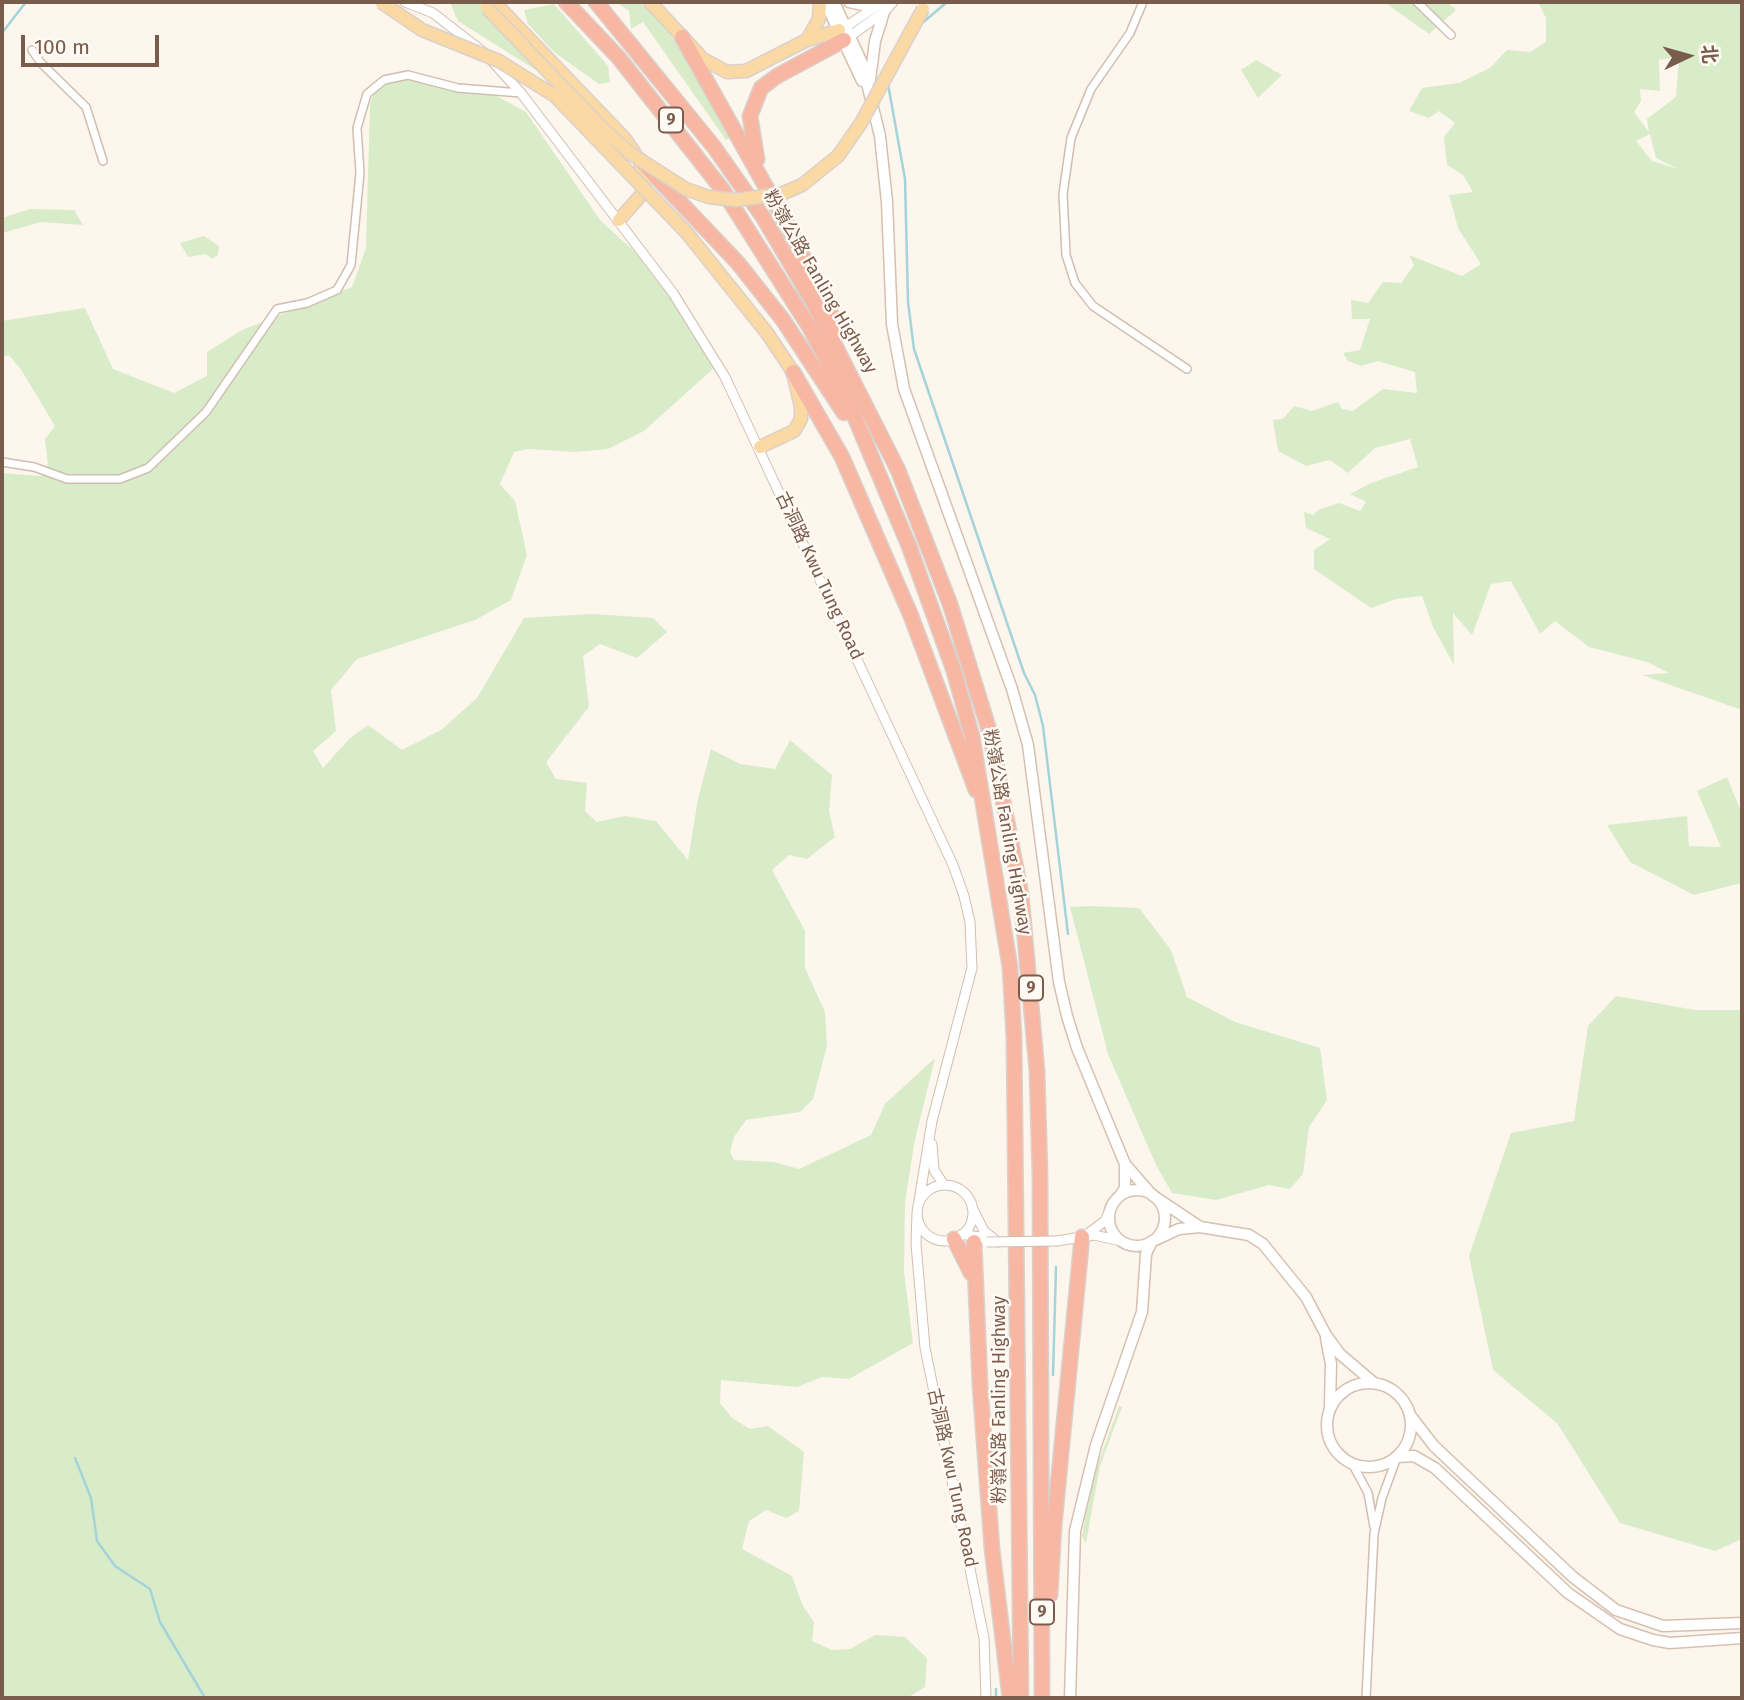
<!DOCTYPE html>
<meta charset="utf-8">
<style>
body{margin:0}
#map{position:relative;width:1744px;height:1700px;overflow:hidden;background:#fdf6ec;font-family:"Fira Sans","Noto Sans SC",sans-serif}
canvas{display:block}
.frame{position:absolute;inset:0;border:4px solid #7a5c4d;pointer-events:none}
.north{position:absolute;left:1653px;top:21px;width:70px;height:70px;-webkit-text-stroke:5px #fffaf3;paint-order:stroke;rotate:85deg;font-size:19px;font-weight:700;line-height:28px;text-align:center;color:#7a5c4d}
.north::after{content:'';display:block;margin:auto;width:24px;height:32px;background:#7a5c4d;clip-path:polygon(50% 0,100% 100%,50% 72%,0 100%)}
.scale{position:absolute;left:21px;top:35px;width:138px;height:32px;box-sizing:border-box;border:4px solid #7a5c4d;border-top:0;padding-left:9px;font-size:21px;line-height:24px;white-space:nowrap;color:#7a5c4d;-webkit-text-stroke:5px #fffaf3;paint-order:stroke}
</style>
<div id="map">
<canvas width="1744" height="1700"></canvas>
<div class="frame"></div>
<div class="north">北</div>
<div class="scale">100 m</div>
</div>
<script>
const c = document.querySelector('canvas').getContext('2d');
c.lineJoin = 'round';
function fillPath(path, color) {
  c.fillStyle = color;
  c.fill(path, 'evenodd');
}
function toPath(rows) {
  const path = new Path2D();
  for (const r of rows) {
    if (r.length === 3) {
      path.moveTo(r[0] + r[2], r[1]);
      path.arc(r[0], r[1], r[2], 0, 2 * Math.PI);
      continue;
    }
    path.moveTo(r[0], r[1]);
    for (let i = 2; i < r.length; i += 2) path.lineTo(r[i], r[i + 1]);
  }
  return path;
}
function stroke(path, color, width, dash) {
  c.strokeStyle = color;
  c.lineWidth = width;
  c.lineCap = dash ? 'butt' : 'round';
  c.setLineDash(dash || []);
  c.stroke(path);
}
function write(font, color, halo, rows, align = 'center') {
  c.font = font + ' "Fira Sans","Noto Sans SC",sans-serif';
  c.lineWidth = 5;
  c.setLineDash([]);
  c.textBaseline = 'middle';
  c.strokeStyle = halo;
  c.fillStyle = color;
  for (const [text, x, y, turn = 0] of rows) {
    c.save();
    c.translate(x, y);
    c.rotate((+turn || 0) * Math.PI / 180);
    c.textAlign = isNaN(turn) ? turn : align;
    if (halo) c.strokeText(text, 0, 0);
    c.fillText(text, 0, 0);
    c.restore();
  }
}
fillPath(toPath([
 [450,2,486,2,541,54,539,72,458,21],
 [616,2,640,2,669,33,743,129,726,140,643,22,631,29,629,11],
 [1384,2,1447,2,1456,10,1429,34],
 [1538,2,1742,2,1742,710,1642,675,1669,673,1647,662,1589,647,1555,621,1540,634,1511,581,1491,584,1472,635,1453,613,1454,665,1433,627,1422,596,1396,599,1371,608,1314,569,1314,550,1330,539,1306,528,1304,512,1313,515,1318,510,1339,503,1360,511,1366,502,1350,494,1371,483,1418,467,1410,439,1375,448,1348,473,1330,460,1306,466,1278,451,1273,420,1283,419,1294,406,1312,411,1338,402,1342,409,1353,411,1383,389,1417,393,1415,372,1378,361,1361,366,1348,361,1343,353,1360,350,1370,319,1352,319,1351,300,1368,303,1383,282,1401,283,1414,265,1409,255,1462,276,1481,264,1458,228,1449,195,1473,192,1463,175,1447,165,1444,137,1455,123,1439,111,1429,118,1409,111,1422,88,1459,83,1490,68,1507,50,1530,52,1546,42,1546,18],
 [1679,57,1676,97,1647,119,1649,132,1634,112,1641,101,1640,89,1660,91,1659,60],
 [1650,134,1656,158,1678,169,1652,161,1636,141],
 [554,4,608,66,610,82,599,84,555,53,528,24,524,10],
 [1256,60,1282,75,1258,98,1241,70],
 [429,78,484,89,526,112,600,220,634,251,692,323,715,367,644,431,608,449,576,452,528,449,514,452,500,484,515,501,527,555,511,600,475,620,357,659,331,690,336,731,313,751,323,768,349,739,368,725,402,750,441,730,477,698,524,618,592,614,653,618,667,632,637,658,600,644,583,656,589,707,546,762,556,779,587,783,585,811,597,822,625,816,656,821,688,860,698,799,711,749,740,764,775,769,790,740,832,775,829,811,835,837,807,859,789,855,772,870,805,931,805,968,825,1012,827,1046,813,1099,800,1112,746,1120,734,1137,730,1152,734,1160,774,1162,799,1169,871,1135,885,1104,935,1058,914,1144,905,1203,904,1272,913,1343,849,1379,822,1377,797,1387,721,1380,720,1403,732,1418,750,1429,768,1426,804,1452,799,1511,786,1518,766,1510,749,1521,742,1549,792,1576,803,1606,814,1622,812,1641,832,1650,850,1649,875,1635,905,1637,927,1658,925,1687,907,1698,2,1698,2,473,41,476,48,466,45,439,55,426,22,371,9,355,2,357,2,321,85,308,113,369,174,393,207,376,207,352,242,330,352,287,366,248,370,103,379,82],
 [30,209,74,210,83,225,41,222,2,233,2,218],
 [204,236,219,246,218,255,212,259,206,254,188,257,180,243],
 [1727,777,1742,814,1742,883,1694,895,1630,862,1607,825,1687,816,1689,846,1721,847,1697,791],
 [1091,906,1139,908,1171,950,1187,997,1235,1022,1320,1048,1327,1100,1309,1127,1303,1174,1290,1189,1269,1185,1216,1200,1172,1193,1156,1165,1108,1054,1070,907],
 [1616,996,1695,1010,1742,1010,1742,1539,1715,1551,1620,1523,1557,1423,1493,1370,1469,1256,1511,1133,1574,1121,1588,1026],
 [1119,1406,1122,1407,1100,1466,1086,1543,1082,1536,1092,1481]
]), '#d8ecc9');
stroke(toPath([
 [920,25,947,2],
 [2,33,26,2],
 [889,60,901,39],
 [888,84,905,179,908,302,914,349,1024,673,1035,695,1043,726,1068,934],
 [1053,1375,1056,1267],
 [75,1458,91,1498,97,1541,115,1566,150,1589,160,1622,205,1698],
 [996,1689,996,1698]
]), '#a5d3da', 2.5);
const minor = toPath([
 [1143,2,1130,33,1091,89,1071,138,1063,194,1066,255,1075,283,1093,306,1187,369],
 [1417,2,1451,35],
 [32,50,41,63,86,107,103,161],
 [2,462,34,467,67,479,120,479,148,468,206,412,277,309,307,303,337,290,351,265,360,173,357,128,367,94,384,80,408,75,458,88,521,93],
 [1353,1465,1368,1493,1374,1527],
 [1366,1698,1374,1534,1382,1498,1397,1457]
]);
const tertiary = toPath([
 [405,2,433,13,482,51],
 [841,30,881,3],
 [846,39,884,12,893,2],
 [492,61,521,93,673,293,725,377,953,865,964,896,970,922,972,968,932,1121,917,1213,916,1244,925,1348,984,1638,986,1698],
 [932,1144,934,1170,944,1185],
 [945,1213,28],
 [972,1207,984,1231,998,1242],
 [962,1234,990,1239],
 [1086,1235,1105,1221,1111,1208],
 [1057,1241,1094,1235,1121,1241]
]);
const secondary = toPath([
 [825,2,862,81],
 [834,2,862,63,880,136,887,202,892,324,904,389,1012,689,1028,745,1059,982,1067,1016,1077,1048,1125,1164,1152,1195,1200,1227],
 [849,2,863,5,882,2],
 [870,80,875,41,884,12],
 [1137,1218,28],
 [1119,1197,1125,1188,1125,1164],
 [1155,1240,1179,1229,1200,1227,1249,1235,1263,1244,1306,1297,1326,1335,1340,1354,1374,1383],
 [1326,1338,1331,1364,1330,1405],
 [1369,1425,42],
 [1410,1415,1434,1446,1573,1577,1616,1610,1663,1626,1742,1623],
 [1397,1457,1414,1456,1435,1468,1568,1593,1620,1629,1653,1640,1670,1643,1742,1638],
 [1070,1698,1075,1531,1096,1445,1142,1312,1146,1254,1152,1241]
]);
const primary = toPath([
 [494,2,625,139,640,161,645,183,642,194,619,220],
 [650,2,703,59,727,72,746,71,807,40,839,30],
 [807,40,819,19,820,2],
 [760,447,794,431,801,419,801,407,793,372,767,333]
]);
const motorway = toPath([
 [566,2,619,58,722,189,810,328,848,401,909,546,954,671,972,736,1010,967,1014,1037,1021,1698],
 [596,2,714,147,763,217,813,302,898,470,950,604,990,733,1021,894,1037,1071,1040,1176,1042,1698],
 [682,37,790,230,840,332],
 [757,159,750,116,761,88,777,76,844,40],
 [642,162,738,263,783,320,844,413],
 [793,372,842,457,911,616,976,790],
 [954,1239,971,1273],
 [974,1242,980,1385,992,1549,1010,1698],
 [1050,1595,1054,1526,1082,1237]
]);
stroke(minor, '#d1beb0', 10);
stroke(tertiary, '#d1beb0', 11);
stroke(secondary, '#d6c0b0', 13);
stroke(primary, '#dad1cd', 15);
stroke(motorway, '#dad1cd', 17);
stroke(minor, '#fff', 7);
stroke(tertiary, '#fff', 9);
stroke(secondary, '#fff', 10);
stroke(primary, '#fbd9a5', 12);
stroke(motorway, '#f7b7a3', 14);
const tertiaryBridge = toPath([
 [987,1242,1057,1241]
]);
const primaryBridge = toPath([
 [381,2,422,30,499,61,555,96,687,233,767,333],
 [487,8,602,128,631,154,686,189,709,197,736,200,781,194,802,185,838,156,861,123,923,9]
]);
stroke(tertiaryBridge, '#d1beb0', 11, []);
stroke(primaryBridge, '#dad1cd', 15, []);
stroke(tertiaryBridge, '#fff', 9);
stroke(primaryBridge, '#fbd9a5', 12);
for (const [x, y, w] of [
 [671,120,24],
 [1031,988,24],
 [1042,1612,24]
]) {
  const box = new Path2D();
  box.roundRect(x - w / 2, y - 12.5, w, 25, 5);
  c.fillStyle = '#fffaf3';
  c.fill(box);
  stroke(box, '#7a5c4d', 2);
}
write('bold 16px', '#7a5c4d', null, [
 ["9",671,120],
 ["9",1031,988],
 ["9",1042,1612]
]);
write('18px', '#7a5c4d', '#fffaf3', [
 ["粉嶺公路 Fanling Highway",820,282,60],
 ["古洞路 Kwu Tung Road",819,576,65],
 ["粉嶺公路 Fanling Highway",1007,832,80],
 ["粉嶺公路 Fanling Highway",1000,1400,-90],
 ["古洞路 Kwu Tung Road",952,1478,78]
]);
</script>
